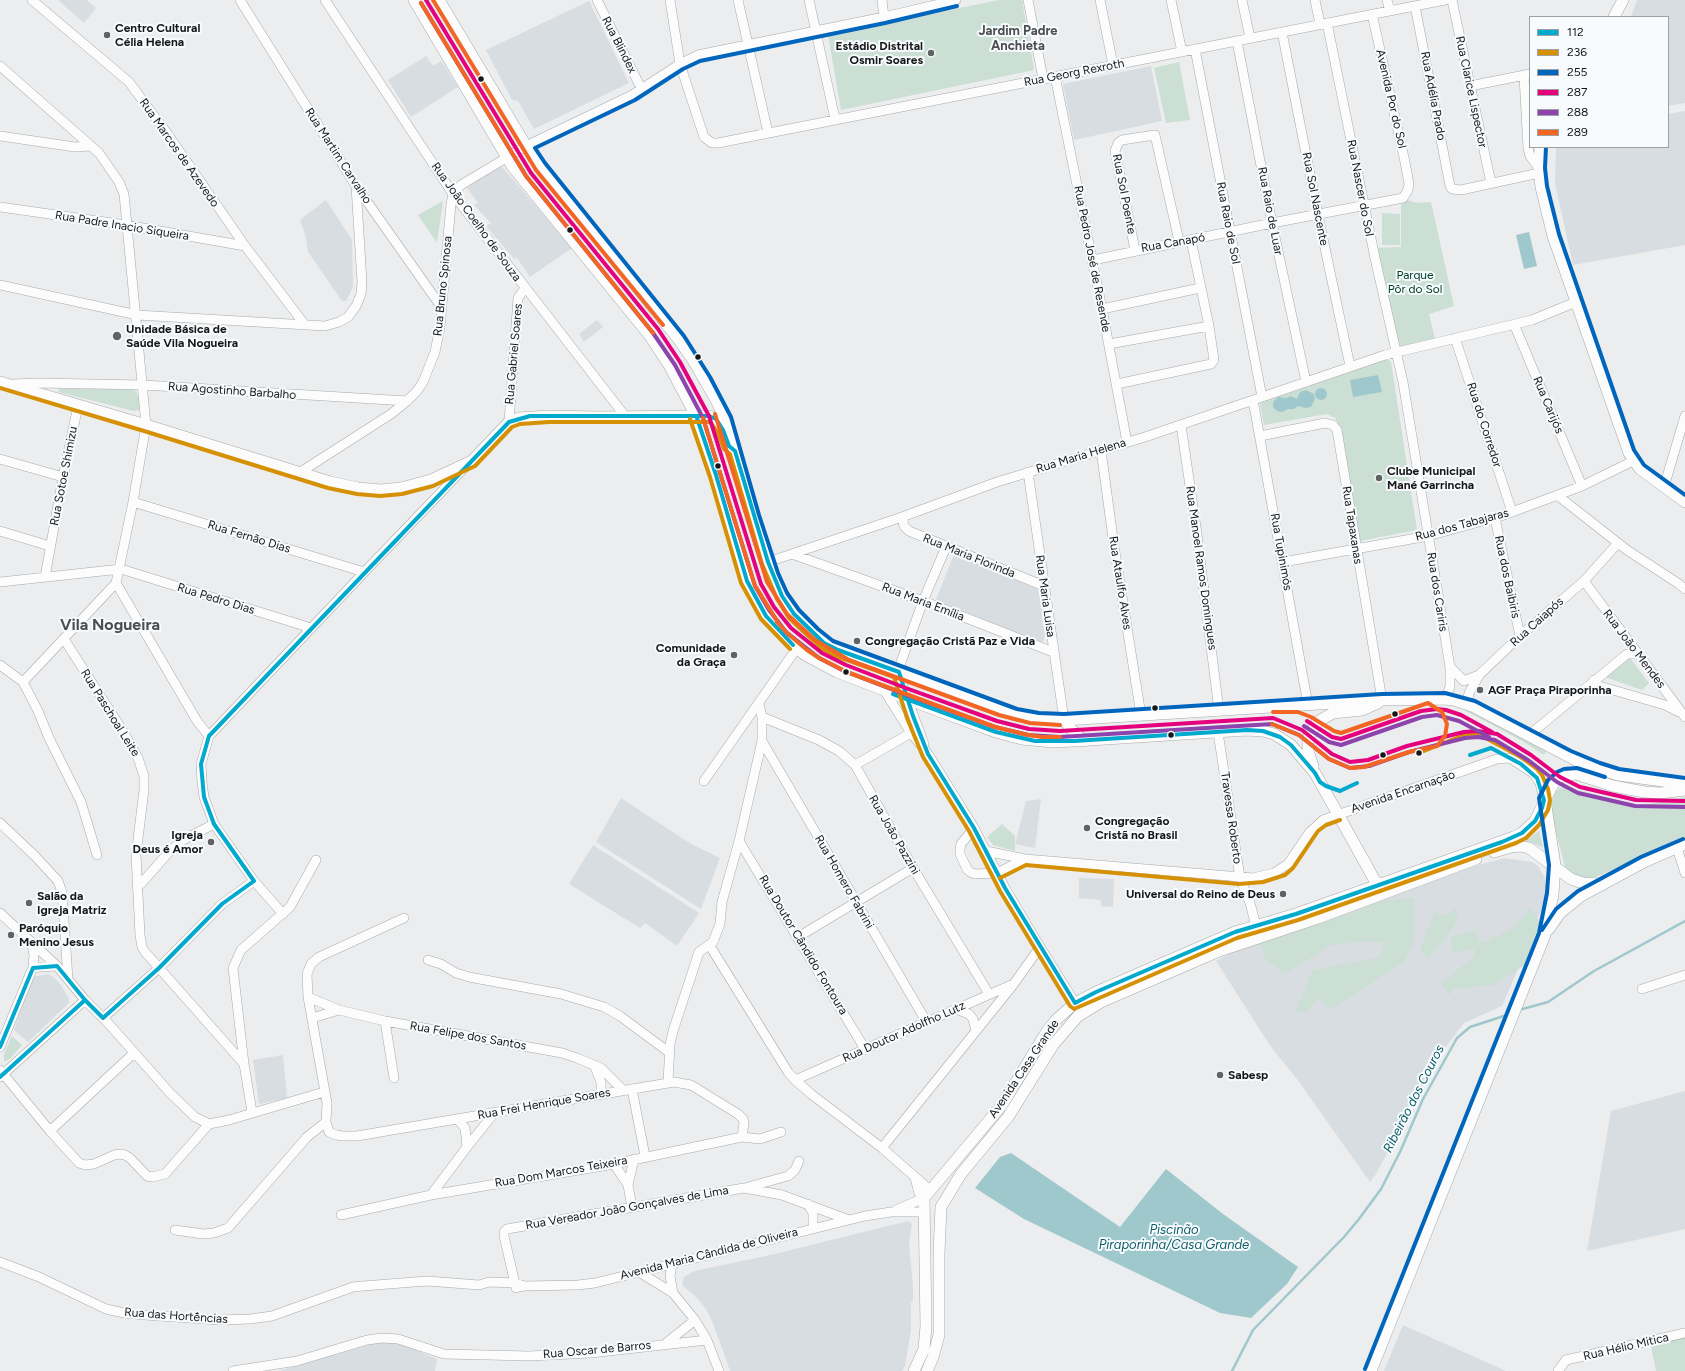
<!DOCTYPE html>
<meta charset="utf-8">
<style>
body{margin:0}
#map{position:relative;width:1685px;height:1371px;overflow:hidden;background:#ecedee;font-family:Figtree,sans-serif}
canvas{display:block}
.legend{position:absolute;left:1529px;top:16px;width:140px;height:132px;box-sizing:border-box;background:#f8fbfd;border:1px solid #9ea0a1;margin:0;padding:5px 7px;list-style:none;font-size:12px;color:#161717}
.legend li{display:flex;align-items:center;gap:8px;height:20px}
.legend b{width:20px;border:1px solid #9ea0a1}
</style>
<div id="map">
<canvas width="1685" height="1371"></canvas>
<ul class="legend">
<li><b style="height:5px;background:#00a9ce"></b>112</li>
<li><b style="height:5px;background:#d59103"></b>236</li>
<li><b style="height:5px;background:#0065bd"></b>255</li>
<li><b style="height:5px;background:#e5007d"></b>287</li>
<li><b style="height:5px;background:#8e44ad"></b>288</li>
<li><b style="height:5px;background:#f26522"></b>289</li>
</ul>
</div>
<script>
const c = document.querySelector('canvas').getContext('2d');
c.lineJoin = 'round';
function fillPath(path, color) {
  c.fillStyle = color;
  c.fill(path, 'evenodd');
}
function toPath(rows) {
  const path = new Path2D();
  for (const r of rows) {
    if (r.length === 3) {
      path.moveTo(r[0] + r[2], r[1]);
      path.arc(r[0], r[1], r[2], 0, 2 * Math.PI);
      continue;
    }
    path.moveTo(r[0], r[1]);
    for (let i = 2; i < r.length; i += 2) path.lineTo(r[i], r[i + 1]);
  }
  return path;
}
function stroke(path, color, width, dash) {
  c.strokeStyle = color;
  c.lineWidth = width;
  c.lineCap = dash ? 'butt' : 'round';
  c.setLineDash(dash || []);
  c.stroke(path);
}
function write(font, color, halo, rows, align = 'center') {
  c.font = font + ' Figtree,sans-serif';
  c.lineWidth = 4;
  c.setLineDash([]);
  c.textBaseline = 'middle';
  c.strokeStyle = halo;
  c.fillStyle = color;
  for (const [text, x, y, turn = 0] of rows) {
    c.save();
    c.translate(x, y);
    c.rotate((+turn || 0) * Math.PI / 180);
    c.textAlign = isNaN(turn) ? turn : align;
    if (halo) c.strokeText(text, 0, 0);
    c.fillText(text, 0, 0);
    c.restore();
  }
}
fillPath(toPath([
 [58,0,87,0,96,8,84,23],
 [1637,0,1685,0,1685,103,1668,106,1668,17,1631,17],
 [589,1,629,83,534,129,518,101,512,100,486,50],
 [426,56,433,66,441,61,458,87,411,117,388,80],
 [1151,66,1162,121,1074,140,1063,84],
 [1685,111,1685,245,1573,265,1555,183,1556,147,1668,147,1668,114],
 [497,167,501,167,504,169,572,248,530,277,517,258,514,259,486,226,491,223,474,205,478,203,467,188],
 [326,200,352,240,353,287,346,301,342,301,308,252,306,237,300,220],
 [597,320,603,327,584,342,579,334],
 [954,554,1039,590,1045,636,1043,642,1038,641,936,600],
 [621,798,691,844,720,858,701,909,596,842],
 [1041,799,1035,848,1015,844,1026,801],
 [593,845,699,913,677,946,645,923,640,928,569,884],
 [1505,858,1532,862,1538,866,1545,878,1547,889,1544,901,1529,944,1502,1006,1464,1023,1438,1057,1376,1174,1370,1182,1297,1079,1271,1047,1216,961,1251,942,1471,867],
 [1079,878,1114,879,1113,907,1101,906,1101,900,1079,898],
 [48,974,52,976,61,985,69,999,69,1003,28,1042,14,1030,32,977],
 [283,1055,287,1098,259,1104,253,1060],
 [1685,1091,1685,1229,1587,1251,1611,1111],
 [908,1221,912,1224,909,1245,913,1286,913,1301,911,1302,911,1330,905,1366,902,1371,730,1371,713,1323,706,1309,697,1298,682,1285,684,1277,694,1271,766,1256],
 [1403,1325,1506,1371,1384,1371],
 [380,1342,396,1342,437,1359,435,1371,278,1371]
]), '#d8dde1');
fillPath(toPath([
 [999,0,1022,0,1034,70,841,110,828,35],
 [1179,62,1190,120,1166,123,1154,68],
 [1407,200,1417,203,1431,202,1454,306,1429,314,1435,339,1398,347,1374,248,1401,247,1401,204],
 [443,201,437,243,418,215],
 [1382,213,1400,214,1400,245,1382,245],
 [1384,360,1389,360,1391,362,1417,530,1360,541,1339,426,1335,418,1327,414,1264,425,1260,403],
 [59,389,131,389,136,391,139,399,140,406,139,410,134,411,58,392],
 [1630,658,1649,683,1642,690,1605,677],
 [1466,709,1546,750,1545,754,1542,754,1524,742,1464,710],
 [1563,786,1641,806,1685,797,1685,837,1659,850,1596,877,1588,878,1574,875,1565,867,1551,813,1552,801,1555,792],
 [1002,824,1015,836,1015,851,993,845,987,837],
 [1539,831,1543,847,1525,841],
 [1414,898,1414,942,1404,962,1330,1010,1318,997,1306,1013,1295,1012,1313,970,1380,957,1385,943,1368,941,1331,945,1285,974,1266,960,1259,943,1349,913,1385,900],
 [1457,907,1457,920,1449,934,1428,958,1420,949,1435,911,1444,916],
 [1530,907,1543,927,1531,961,1494,985,1454,989,1449,995,1441,983,1475,956,1474,948,1453,953,1450,937,1475,930,1479,943,1488,940,1515,927],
 [12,1036,22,1045,11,1058,4,1062,4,1054],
 [1685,1333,1685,1371,1656,1371,1650,1341]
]), '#ccdfd5');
fillPath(toPath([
 [1529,232,1537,266,1524,269,1516,235],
 [1378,375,1382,392,1353,397,1350,380],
 [1321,394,6],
 [1306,390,1314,394,1315,399,1311,407,1305,408,1298,406,1294,409,1288,409,1282,412,1277,411,1273,407,1273,402,1278,397,1286,398,1291,396,1297,399,1300,392],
 [1011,1153,1120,1227,1166,1169,1223,1214,1298,1267,1287,1284,1251,1318,1220,1313,1024,1219,975,1188,1000,1157]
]), '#9fc8cd');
stroke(toPath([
 [1519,1010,1548,1002,1594,971,1685,921],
 [1232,1371,1253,1330,1344,1237,1359,1219,1381,1189,1400,1152,1423,1099,1457,1038,1470,1027,1510,1014]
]), '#9fc8cd', 2.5);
const minor = toPath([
 [32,0,129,82,169,136,245,246,305,325],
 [240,0,356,186,442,308],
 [325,0,453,194,625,416],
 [597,0,642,90],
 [670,0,680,64,704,137,712,143,718,143,1445,0],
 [738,0,768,133],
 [809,0,835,119],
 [882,0,884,17],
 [1028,0,1043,79],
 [1100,0,1113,65],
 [1171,0,1182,52],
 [1242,0,1250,38],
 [1315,0,1320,24],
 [1387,0,1390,11],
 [1452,0,1491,183],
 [1415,6,1450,186,1452,189,1461,190,1539,173],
 [1327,23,1375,258,1403,382,1450,667,1450,687,1445,699],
 [1282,32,1318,215,1350,366],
 [1237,41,1272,223,1306,382],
 [1195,49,1262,397],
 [0,66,99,153,119,182,124,194,146,425,133,502,116,583,23,682],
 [1055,76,1102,309,1127,442],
 [1524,76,1528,148,1530,156,1539,168],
 [1470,86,1530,74],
 [0,136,75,147,90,146],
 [0,207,126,225,245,246],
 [1135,250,1115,151,1118,143,1122,140,1155,135,1179,241],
 [1093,260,1272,223,1403,198,1408,190,1409,184,1405,162,1372,14],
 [0,285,137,315,325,326,339,322,348,317,356,306,361,294,362,282,356,186],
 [1102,309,1200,288],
 [1514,324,1582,486],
 [1455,338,1512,512],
 [1109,344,1209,326],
 [13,384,39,383,143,385,407,401],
 [1117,384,1211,364,1214,360,1209,326,1191,240],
 [1253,400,1308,705],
 [509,422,518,298,525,288],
 [1181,425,1196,527,1219,711],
 [1260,436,1325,423,1333,425,1337,430,1382,700],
 [1101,450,1114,546,1141,715],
 [0,459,63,477],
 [1028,472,1064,720],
 [299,473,391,414,407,401,417,391,423,382,435,352,440,327,451,204,453,194,461,185,526,146,632,95,680,64,698,55,884,17,956,0],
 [1664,487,1685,416],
 [1557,495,1627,550,1679,584,1685,589],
 [133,502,364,572],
 [902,517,904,526,909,531,1044,586],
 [1495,518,1520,636],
 [0,531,50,546],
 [792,554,923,601,1053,652],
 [768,562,902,517,997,482,1145,437,1385,355,1532,320,1576,302],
 [1283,562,1428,536,1504,515,1582,486,1633,461],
 [45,577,63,477,78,406],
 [1584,581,1685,717],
 [0,582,121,569,311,628],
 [116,583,197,721,209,736],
 [64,639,124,733,138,758,144,776,144,790,136,855,140,935,142,947,145,952,244,1064],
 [0,665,23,682,38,711,49,738,81,802,97,855],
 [1450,667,1464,681,1479,675],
 [1594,680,1599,686,1665,705,1679,712],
 [884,690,911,733,928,754,974,828,1005,888,1040,947,1075,1003,1083,1012],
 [1472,706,1468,698,1469,693,1480,674,1520,636,1584,581,1618,543],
 [762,717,819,740,839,751,855,765,913,868,989,994],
 [1218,732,1240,878,1250,903,1256,926],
 [1528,736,1627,654,1638,654],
 [762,741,926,1021],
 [924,744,903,687,899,672,900,665,923,601,946,547],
 [855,765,911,733],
 [704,781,797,648],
 [0,823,35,856,58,881,62,892,68,979],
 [974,828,961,844,960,849,960,854,967,869,970,872,975,874,997,873,1025,859],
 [739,841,865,1049],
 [1677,848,1685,873],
 [986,851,1025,859,1253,878,1274,873,1288,864,1309,833,1323,820,1497,759,1508,758,1513,760,1533,773,1540,783,1544,800],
 [138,887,170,851,183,840,214,824],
 [0,913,57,966,85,1000,108,1023,170,1093,195,1117,209,1124,229,1120,324,1092],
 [283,914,254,881,214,824,204,797,202,782,201,764,209,736,373,563,469,463],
 [404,918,319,957,311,964,307,974,308,997,327,1103,326,1122,329,1132,336,1135,343,1136,357,1136,674,1082,691,1085,738,1114,743,1119,744,1123,742,1137],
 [798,937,913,868],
 [31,942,34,954,33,968],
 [710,946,788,1072,795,1080,811,1094,882,1148,930,1190],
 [428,960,441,964,456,973,469,977,561,994,604,1007,620,1016,670,1053],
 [1642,989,1685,975],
 [308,997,339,1010,385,1021,562,1053,577,1058,601,1068,623,1090],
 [956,1009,969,1014,973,1019,976,1031],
 [103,1018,159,968,222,904,254,881],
 [312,1018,339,1010],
 [385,1021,394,1078],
 [0,1047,31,972,33,968,39,967,57,966],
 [595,1067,601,1082,601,1093],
 [0,1070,50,1131,79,1163,85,1165,94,1164,114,1155,120,1154,125,1155,130,1158,147,1176,152,1177,165,1174,209,1124],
 [0,1077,85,1000],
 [795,1080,1011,985],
 [668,1082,670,1044,673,1031,699,952,713,942,720,924,722,902,739,841,762,741,762,717,759,704],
 [632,1089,645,1156],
 [252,1112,244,1064,233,968,241,950,290,907,316,860],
 [457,1119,465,1128,467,1147],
 [50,1131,134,1053],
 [882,1148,1013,985,1040,947],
 [614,1164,628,1185],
 [748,1187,788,1176,795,1170,799,1161],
 [431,1195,467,1147,495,1112],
 [808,1204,813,1213,813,1228],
 [632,1208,628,1185,634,1159],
 [896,1210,924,1198,919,1193,915,1178],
 [341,1215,431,1195,614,1164,742,1137,760,1139,781,1132],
 [175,1230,203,1234,214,1233,228,1228,307,1137,326,1122],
 [0,1262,39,1277,106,1309,124,1313,145,1315,220,1320,250,1319,272,1316,353,1287,363,1286,427,1281,479,1285,489,1282,515,1283,525,1286],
 [672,1264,670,1276,673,1293],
 [639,1272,673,1293,695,1320,707,1340,719,1371],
 [521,1287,525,1286,578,1285,595,1283,865,1216,891,1212,924,1212],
 [516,1288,504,1236,504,1232,507,1229,744,1188,782,1195,849,1220],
 [665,1344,695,1320],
 [233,1371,297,1361,367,1340,382,1338,398,1339,444,1354,529,1356,591,1353,707,1340],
 [1558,1371,1566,1360,1685,1333]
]);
const major = toPath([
 [414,0,512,166,650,336,669,365,696,416,705,441,747,581,759,606,784,636,805,655,837,672,923,705,996,732,1022,739,1053,742,1074,741,1247,730,1263,731,1274,734,1291,745,1315,773,1374,879,1385,893],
 [439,0,532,156,679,340,693,360,716,400,725,419,757,528,778,588,794,614,824,643,838,650,1015,715,1038,719,1064,720,1382,700,1445,699,1454,700,1472,706,1583,764,1618,775,1685,784],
 [1614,17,1623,0],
 [1540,147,1539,168,1541,187,1553,236,1629,453,1640,469,1685,502],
 [0,382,146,425,330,482,358,488,381,490,401,488,431,480,472,461,509,422,519,418,549,416,598,417,709,416,716,419,724,433],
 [1064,720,1072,730,1084,741],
 [1313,766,1308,751,1308,742,1309,736,1317,722,1333,713,1362,710,1378,703],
 [1494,852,1511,847,1520,846,1529,848,1571,879,1583,883,1600,884],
 [1549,929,1560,913,1581,896,1644,862,1685,844],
 [914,1371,924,1349,926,1326,924,1198,1002,1105,1047,1031,1056,1020,1075,1003,1096,992,1235,932,1296,914,1514,837,1522,833,1535,821,1553,784,1560,777,1566,775,1576,774,1613,786,1644,792,1661,793,1685,790],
 [927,1371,933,1357,939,1335,939,1253,941,1207,961,1174,1008,1117,1053,1045,1078,1016,1101,1002,1219,951,1318,918,1476,859],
 [1371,1371,1545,935,1553,894,1555,865,1545,800]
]);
stroke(minor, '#a8a9aa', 10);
stroke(major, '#a8a9aa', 12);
stroke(minor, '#fcfcfc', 9);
stroke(major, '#fcfcfc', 11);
stroke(toPath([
 [697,418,716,475,747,581,766,616,793,645],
 [893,694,996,732,1035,741,1074,741,1247,730,1263,731,1280,737,1291,745,1315,773,1320,782,1326,786,1340,791,1357,783],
 [254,881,214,824,204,797,201,764,209,736,509,422,530,416,709,416,716,419,723,430,729,446,735,451,768,562,782,596,794,614,824,643,838,650,899,672,913,716,928,754,974,828,1005,888,1075,1003,1096,992,1235,932,1296,914,1502,842,1522,833,1535,821,1542,808,1544,800,1537,778,1521,764,1491,748,1470,755],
 [103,1018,159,968,222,904,254,881],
 [0,1047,33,968,57,966,85,1000,103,1018],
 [0,1077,85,1000]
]), '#00a9ce', 4);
stroke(toPath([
 [0,388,144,431,328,488,357,494,380,496,402,494,433,486,475,466,512,427,520,424,549,422,710,422,718,433,724,449,730,454,762,564,777,599,789,618,821,648,836,656,894,677,907,718,923,757,969,831,1000,891,1070,1006,1074,1009,1237,938,1298,920,1516,843,1526,838,1539,825,1548,810,1550,800,1548,789,1542,775,1537,769,1521,757,1480,735,1464,735,1419,753],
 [690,419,710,477,741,583,761,619,790,649],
 [1000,878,1026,865,1239,884,1263,882,1285,875,1293,868,1318,831,1326,825,1340,820]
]), '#d59103', 4);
stroke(toPath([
 [957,6,885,23,700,61,683,69,635,100,535,148,545,163,684,336,710,377,731,417,759,515,778,573,787,593,799,610,818,629,833,641,1017,709,1039,713,1064,714,1382,694,1445,693,1475,701,1571,751,1600,763,1619,769,1685,778],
 [1546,147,1545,168,1547,186,1559,234,1634,450,1644,465,1685,495],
 [1542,930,1556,909,1578,891,1641,857,1683,839],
 [1365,1369,1539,933,1547,893,1549,865,1539,798,1548,780,1557,772,1564,769,1577,768,1605,777]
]), '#0065bd', 4);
stroke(toPath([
 [426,0,531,173,658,329,680,362,709,416,761,584,774,607,791,628,822,653,846,665,903,687,997,721,1029,729,1060,731,1273,718,1302,730,1332,754,1350,762,1368,760,1407,746,1464,732,1478,731,1497,734,1531,755,1560,777,1580,787,1636,800,1685,801],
 [1307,721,1332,737,1341,739,1421,711,1437,709,1446,710,1461,715,1492,732]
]), '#e5007d', 4);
stroke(toPath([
 [421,3,526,176,653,333,675,365,703,418,755,586,769,610,786,632,819,658,844,671,901,693,995,727,1028,735,1060,737,1272,724,1299,735,1329,759,1350,768,1369,766,1409,752,1465,738,1478,737,1495,740,1528,760,1557,782,1578,793,1635,806,1685,807],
 [1304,726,1329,742,1341,745,1422,717,1437,715,1459,721,1489,737]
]), '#8e44ad', 4);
stroke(toPath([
 [433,0,536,170,663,325],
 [421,3,526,176,653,333],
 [715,414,767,582,787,614,815,640,849,660,999,715,1030,723,1060,725],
 [703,418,755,586],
 [756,587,777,621],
 [777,622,787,633,807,650],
 [807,650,819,658,843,670],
 [844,671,995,727,1028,735,1042,737,1060,737],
 [1272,724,1299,735,1329,759,1350,768,1364,767,1409,752,1437,746,1445,736,1447,724,1442,712,1428,703,1341,733,1334,731,1311,717,1298,712,1273,712]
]), '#f26522', 4);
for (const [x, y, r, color] of [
 [107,35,4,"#616262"],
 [931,53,4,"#616262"],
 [481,79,3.5,"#161717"],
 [570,230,3.5,"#161717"],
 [117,336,5,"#616262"],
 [698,357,3.5,"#161717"],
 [718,466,3.5,"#161717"],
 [1379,478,4,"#616262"],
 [857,641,4,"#616262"],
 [734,655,4,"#616262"],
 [846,672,3.5,"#161717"],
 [1480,690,4,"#616262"],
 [1155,708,3.5,"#161717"],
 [1395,714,3.5,"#161717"],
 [1171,735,3.5,"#161717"],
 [1419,753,3.5,"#161717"],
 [1383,755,3.5,"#161717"],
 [1087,828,4,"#616262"],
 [211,842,4,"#616262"],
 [1283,894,4,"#616262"],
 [29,903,4,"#616262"],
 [11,935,4,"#616262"],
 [1220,1075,4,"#616262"]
]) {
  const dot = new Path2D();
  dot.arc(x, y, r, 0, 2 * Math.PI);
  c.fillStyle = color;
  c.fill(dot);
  stroke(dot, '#f8fbfd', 1.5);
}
write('bold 12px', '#161717', '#f8fbfd', [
 ["Centro Cultural",115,28],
 ["Célia Helena",115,42],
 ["Estádio Distrital",923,46,"right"],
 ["Osmir Soares",923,60,"right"],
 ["Unidade Básica de",126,329],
 ["Saúde Vila Nogueira",126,343],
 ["Clube Municipal",1387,471],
 ["Mané Garrincha",1387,485],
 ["Congregação Cristã Paz e Vida",865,641],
 ["Comunidade",726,648,"right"],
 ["da Graça",726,662,"right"],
 ["AGF Praça Piraporinha",1488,690],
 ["Congregação",1095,821],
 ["Cristã no Brasil",1095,835],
 ["Igreja",203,835,"right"],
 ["Deus é Amor",203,849,"right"],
 ["Universal do Reino de Deus",1275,894,"right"],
 ["Salão da",37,896],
 ["Igreja Matriz",37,910],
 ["Paróquio",19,928],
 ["Menino Jesus",19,942],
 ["Sabesp",1228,1075]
], 'left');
write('12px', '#161717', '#f8fbfd', [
 ["Rua Blindex",619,45,63],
 ["Rua Georg Rexroth",1074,73,-11],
 ["Rua Clarice Lispector",1471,92,78],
 ["Rua Adélia Prado",1433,96,79],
 ["Avenida Por do Sol",1391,99,77],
 ["Rua Marcos de Azevedo",179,153,55],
 ["Rua Martim Carvalho",338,156,57],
 ["Rua Nascer do Sol",1360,188,79],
 ["Rua Sol Poente",1124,194,79],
 ["Rua Sol Nascente",1315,199,79],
 ["Rua Raio de Luar",1270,211,79],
 ["Rua João Coelho de Souza",476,222,54],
 ["Rua Raio de Sol",1228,223,79],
 ["Rua Padre Inacio Siqueira",122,226,9],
 ["Rua Canapó",1173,243,-10],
 ["Rua Pedro José de Resende",1092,259,79],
 ["Rua Bruno Spinosa",443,286,-84],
 ["Rua Gabriel Soares",514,354,-85],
 ["Rua Agostinho Barbalho",232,391,4],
 ["Rua Carijós",1548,405,67],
 ["Rua do Corredor",1484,425,72],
 ["Rua Maria Helena",1081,456,-17],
 ["Rua Sotoe Shimizu",64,476,-79],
 ["Rua Tapaxanas",1352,525,81],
 ["Rua dos Tabajaras",1462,525,-15],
 ["Rua Fernão Dias",249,537,17],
 ["Rua Tupinimós",1281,552,80],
 ["Rua Maria Florinda",969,556,22],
 ["Rua Manoel Ramos Domingues",1201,568,82],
 ["Rua dos Baibiris",1507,577,78],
 ["Rua Ataulfo Alves",1120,583,81],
 ["Rua dos Cariris",1437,592,81],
 ["Rua Maria Luisa",1045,596,82],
 ["Rua Pedro Dias",216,599,17],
 ["Rua Maria Emília",923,602,21],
 ["Rua Caiapós",1537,622,-42],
 ["Rua João Mendes",1634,649,53],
 ["Rua Paschoal Leite",110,713,58],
 ["Avenida Encarnação",1403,792,-19],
 ["Travessa Roberto",1231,818,82],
 ["Rua João Pazzini",894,835,60],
 ["Rua Homero Fabrini",844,882,60],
 ["Rua Doutor Cândido Fontoura",803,945,59],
 ["Rua Doutor Adolfho Lutz",904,1032,-24],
 ["Rua Felipe dos Santos",468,1036,10],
 ["Avenida Casa Grande",1024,1069,-56],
 ["Rua Frei Henrique Soares",544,1104,-10],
 ["Rua Dom Marcos Teixeira",561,1172,-10],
 ["Rua Vereador João Gonçalves de Lima",627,1208,-10],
 ["Avenida Maria Cândida de Oliveira",709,1254,-14],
 ["Rua das Hortências",176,1316,4],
 ["Rua Hélio Mitica",1626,1347,-13],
 ["Rua Oscar de Barros",597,1350,-5]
]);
write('12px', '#004029', '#f8fbfd', [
 ["Parque",1415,275],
 ["Pôr do Sol",1415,289]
]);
write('bold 13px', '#4d4e50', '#f8fbfd', [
 ["Jardim Padre",1018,31],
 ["Anchieta",1018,46]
]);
write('italic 13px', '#0b5e67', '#f8fbfd', [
 ["Ribeirão dos Couros",1414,1099,-63],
 ["Piscinão",1174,1230],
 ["Piraporinha/Casa Grande",1174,1245]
]);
write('bold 16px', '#4d4e50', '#f8fbfd', [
 ["Vila Nogueira",110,625]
]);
</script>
